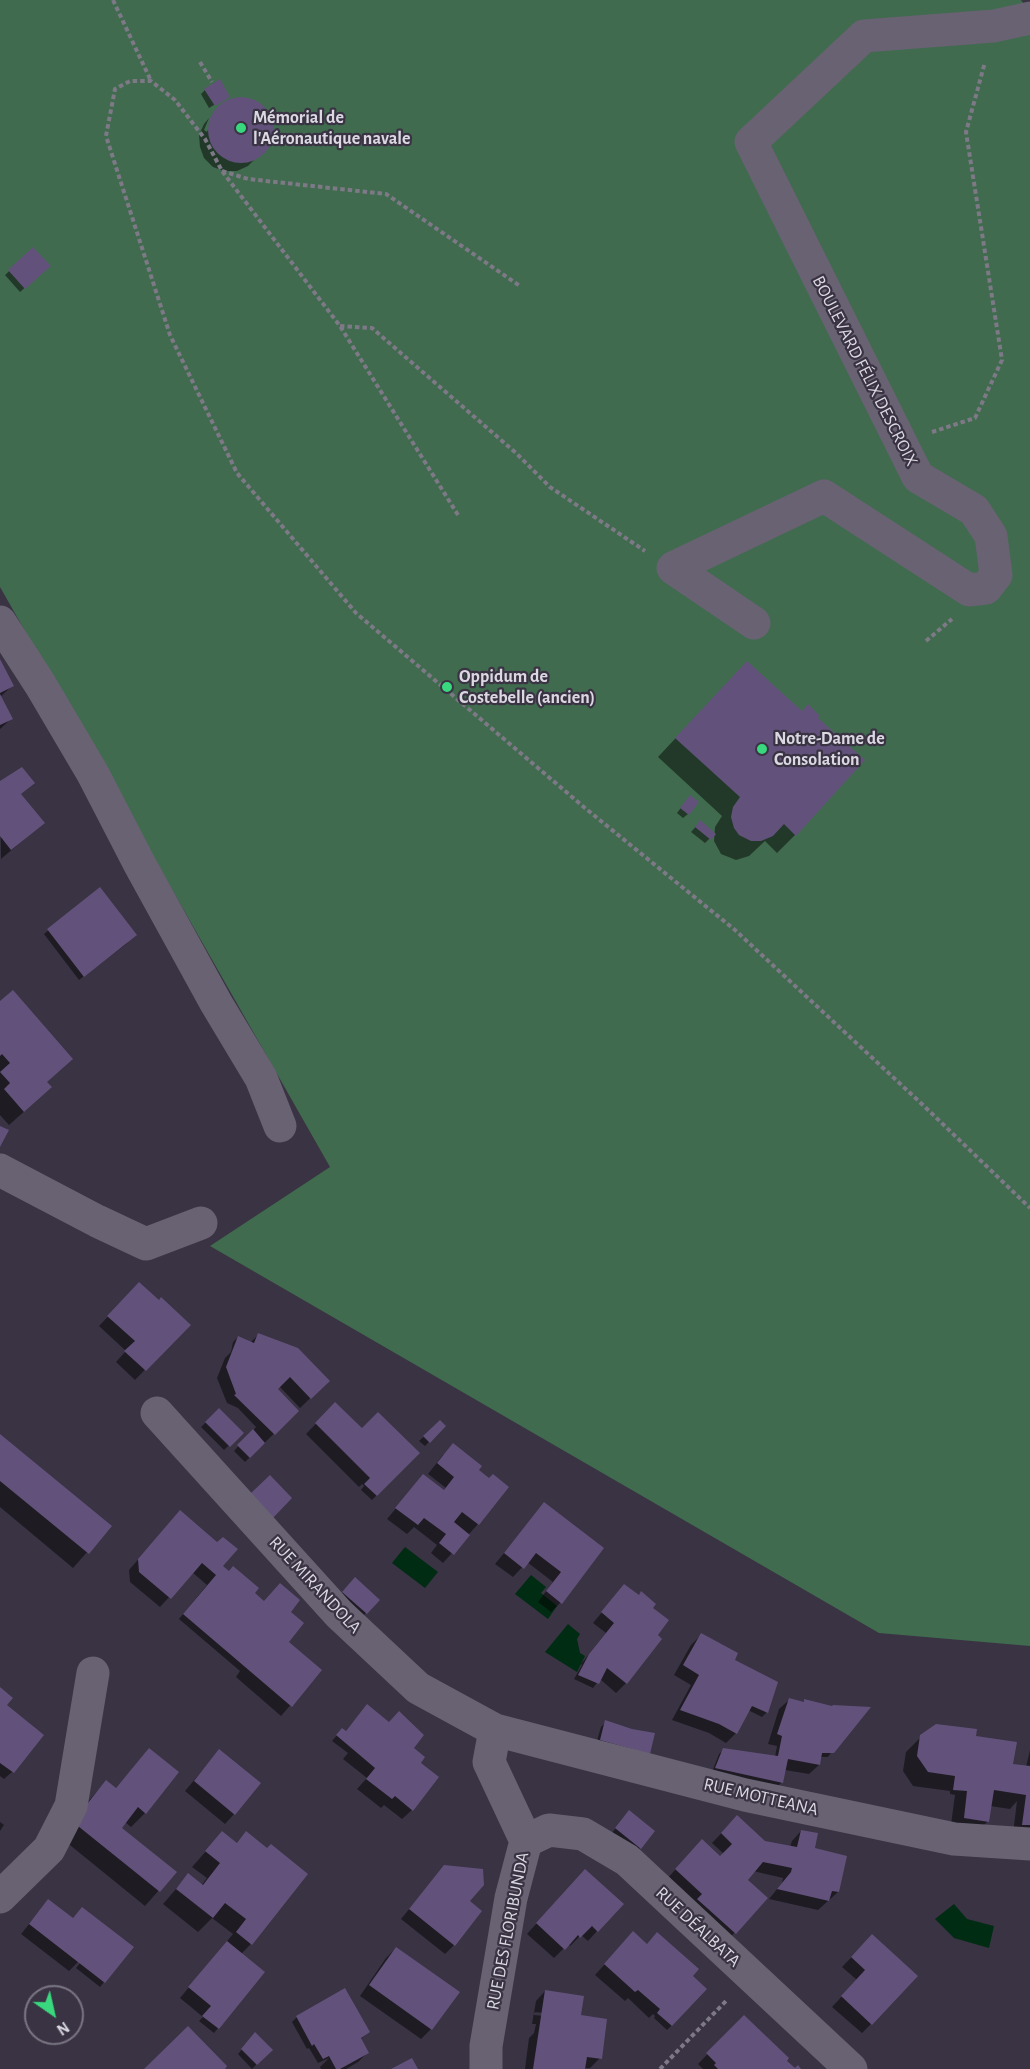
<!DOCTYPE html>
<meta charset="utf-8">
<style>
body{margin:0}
#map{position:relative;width:1030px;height:2069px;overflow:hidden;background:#393343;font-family:"Alegreya Sans",sans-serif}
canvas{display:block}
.north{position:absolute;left:24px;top:1985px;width:60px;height:60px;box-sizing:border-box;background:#393343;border:2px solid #7a7583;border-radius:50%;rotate:146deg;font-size:16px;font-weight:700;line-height:24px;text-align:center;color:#dbd8e2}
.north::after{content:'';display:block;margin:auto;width:21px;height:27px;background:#39d87f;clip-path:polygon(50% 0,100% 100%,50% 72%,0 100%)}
</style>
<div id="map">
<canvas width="1030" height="2069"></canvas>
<div class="north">N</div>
</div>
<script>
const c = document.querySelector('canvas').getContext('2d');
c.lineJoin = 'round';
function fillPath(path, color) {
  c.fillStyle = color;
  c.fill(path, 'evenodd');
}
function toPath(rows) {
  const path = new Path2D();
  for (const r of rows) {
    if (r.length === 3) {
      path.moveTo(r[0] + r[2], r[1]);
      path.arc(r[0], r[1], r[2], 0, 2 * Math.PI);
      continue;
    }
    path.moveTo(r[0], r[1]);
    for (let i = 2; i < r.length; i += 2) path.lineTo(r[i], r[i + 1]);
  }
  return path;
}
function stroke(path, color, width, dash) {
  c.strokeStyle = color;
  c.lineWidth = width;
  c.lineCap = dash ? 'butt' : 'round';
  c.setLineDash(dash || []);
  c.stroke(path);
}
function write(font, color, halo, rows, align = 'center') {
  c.font = font + ' "Alegreya Sans",sans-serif';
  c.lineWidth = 4.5;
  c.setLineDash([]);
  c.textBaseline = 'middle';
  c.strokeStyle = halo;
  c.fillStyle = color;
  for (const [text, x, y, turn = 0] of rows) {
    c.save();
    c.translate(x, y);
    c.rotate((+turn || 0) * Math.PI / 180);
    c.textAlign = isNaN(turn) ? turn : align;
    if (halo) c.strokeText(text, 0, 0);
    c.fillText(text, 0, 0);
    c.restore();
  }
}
fillPath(toPath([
 [0,0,1021,0,1030,12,1030,1646,879,1633,210,1246,330,1167,0,587]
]), '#406b4e');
fillPath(toPath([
 [405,1547,438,1572,425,1588,392,1563],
 [531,1575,546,1587,541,1593,557,1606,548,1619,515,1594],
 [568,1624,580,1634,577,1639,580,1653,585,1656,577,1672,545,1652],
 [954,1904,967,1919,994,1926,989,1948,954,1938,935,1919]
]), '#002c13');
fillPath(toPath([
 [205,90,225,98,209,108,201,94],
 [234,99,246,99,258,104,267,112,271,124,272,135,267,147,248,166,237,171,224,171,213,167,204,158,200,147,199,135,204,124,209,118,204,130,207,132,215,112,223,104],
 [33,249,49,266,20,292,5,275],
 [0,663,12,686,0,697],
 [729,681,805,730,795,835,777,853,765,841,749,856,736,860,721,854,714,841,715,827,722,816,658,757],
 [0,697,11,719,0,729],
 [0,783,20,795,43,823,1,859],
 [686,801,688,814,683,818,677,813],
 [700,822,714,834,705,843,691,832],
 [50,929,135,935,125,945,79,980,44,934],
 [0,1003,46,1083,36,1101,9,1125,0,1115],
 [139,1284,188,1325,135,1380,116,1362,126,1351,99,1326],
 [258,1335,328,1381,300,1408,279,1386,276,1389,297,1411,245,1462,234,1451,256,1427,238,1408,227,1403,217,1378,225,1358,231,1352,233,1342,238,1337,250,1343],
 [335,1404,362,1430,418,1453,372,1500,361,1490,364,1486,362,1484,359,1487,306,1434],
 [219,1410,242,1433,224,1450,201,1427],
 [440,1422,444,1426,425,1446,419,1441],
 [0,1436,110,1526,73,1568,0,1507],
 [443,1455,477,1470,489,1480,507,1487,478,1524,443,1563,431,1553,437,1545,414,1527,407,1534,387,1519,423,1476,443,1491,446,1488,428,1474],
 [528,1524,602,1549,560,1603,551,1612,538,1602,553,1582,527,1562,513,1577,495,1564],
 [157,1538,221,1566,264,1603,289,1612,287,1643,320,1671,281,1716,236,1677,240,1671,179,1619,207,1585,192,1572,160,1607,130,1582,129,1570],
 [351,1583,378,1600,361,1618,338,1597],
 [624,1586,626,1683,616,1693,600,1679,593,1688,574,1679,582,1665,581,1664,606,1633,593,1623],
 [701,1635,733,1660,776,1683,766,1713,762,1717,748,1710,736,1733,726,1743,709,1733,672,1720,691,1685,674,1675,691,1645],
 [0,1689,5,1706,42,1735,12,1772,4,1779,0,1776],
 [789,1700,803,1703,805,1701,832,1708,832,1751,828,1757,820,1757,819,1765,809,1774,785,1770,782,1782,778,1786,712,1772,719,1754,724,1749,775,1757,777,1746,768,1744,779,1709],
 [367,1706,412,1748,419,1763,412,1810,402,1819,384,1805,381,1808,357,1789,367,1778,343,1759,348,1753,332,1741,338,1734,345,1732],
 [606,1722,644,1758,596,1744,601,1727],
 [921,1737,975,1737,1011,1765,1026,1767,1030,1750,1030,1835,1013,1834,1017,1801,1010,1809,990,1806,988,1821,973,1836,950,1832,955,1795,950,1794,950,1791,913,1786,903,1771,906,1752],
 [149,1750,145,1813,131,1827,125,1822,120,1828,175,1872,145,1906,60,1837,92,1797,106,1782,115,1789],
 [219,1751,234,1814,225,1824,185,1791],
 [625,1816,640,1848,635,1852,612,1833],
 [737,1817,764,1842,790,1847,792,1841,801,1831,838,1892,818,1910,769,1899,782,1883,783,1878,753,1871,746,1880,766,1898,725,1943,666,1880,692,1851,720,1858,724,1854,712,1843],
 [0,1822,4,1825,0,1831],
 [222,1833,237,1844,251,1944,241,1954,263,1972,214,2033,199,2021,203,2017,180,1998,233,1934,212,1918,198,1932,163,1904,188,1875,201,1886,207,1878,192,1867],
 [434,1879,468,1902,454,1945,445,1954,401,1919],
 [575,1881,597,1931,588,1941,581,1935,570,1946,568,1944,554,1958,527,1934],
 [48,1901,72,1919,82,1909,104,1982,100,1987,76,1968,80,1963,79,1961,69,1971,21,1934],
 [872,1936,871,2024,862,2033,832,2007,857,1980,842,1967],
 [624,1943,647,1945,678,2019,667,2030,654,2018,655,2016,653,2014,649,2018,628,1998,625,2001,595,1975],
 [396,1948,431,2029,421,2039,360,1996,386,1958],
 [545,1991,579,2016,600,2058,590,2068,525,2069,529,2038,534,2033,536,2024,532,2024,536,2001],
 [534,2012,555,2014,554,2017,534,2015],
 [297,2017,368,2032,360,2040,368,2052,358,2062,346,2069,321,2069,320,2067,329,2058,318,2063,309,2048,307,2049,292,2022],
 [744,2017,785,2061,794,2069,703,2069,698,2064],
 [251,2039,271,2050,252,2069,238,2054]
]), '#0007');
fillPath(toPath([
 [220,79,230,97,215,106,204,89],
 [241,130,33],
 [33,247,51,266,25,289,8,270],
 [0,659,14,686,0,693],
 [747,661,802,711,808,704,820,716,818,718,865,760,796,836,784,824,773,836,761,841,751,841,739,835,734,828,731,817,733,807,740,797,675,738],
 [0,694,13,719,0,725],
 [22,767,35,783,21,794,45,823,11,850,0,836,0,781],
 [690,795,699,802,689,815,680,808],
 [700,820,716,834,711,840,695,827],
 [100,887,137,935,84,977,47,929],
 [13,990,73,1059,47,1082,52,1087,24,1112,4,1089,10,1083,0,1072,10,1063,2,1054,0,1056,0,1001],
 [0,1126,9,1130,0,1147],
 [139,1282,159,1300,161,1297,191,1325,146,1371,124,1351,135,1341,107,1316],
 [258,1333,298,1348,330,1381,311,1399,290,1377,278,1389,299,1411,275,1435,234,1395,236,1394,226,1367,238,1336,254,1343],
 [335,1402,362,1428,378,1412,420,1453,377,1496,364,1484,370,1478,315,1423],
 [219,1408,244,1433,230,1447,205,1422],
 [440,1420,446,1426,430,1443,423,1436],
 [253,1429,265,1443,250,1458,237,1445],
 [0,1434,112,1526,89,1554,0,1481],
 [453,1443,482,1466,479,1470,489,1478,493,1474,509,1487,479,1525,462,1512,454,1522,470,1535,454,1555,439,1543,446,1534,424,1518,418,1525,395,1508,423,1474,444,1490,454,1477,437,1463],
 [270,1475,292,1498,273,1518,250,1494],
 [544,1502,604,1548,562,1604,546,1591,561,1572,536,1553,524,1569,504,1553],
 [180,1510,217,1542,223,1537,238,1549,223,1566,229,1571,233,1566,259,1588,255,1593,264,1601,280,1583,300,1600,291,1612,304,1623,289,1642,322,1670,292,1707,183,1614,216,1575,202,1563,171,1599,139,1572,138,1559],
 [355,1577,380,1600,367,1614,342,1592],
 [624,1584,639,1595,641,1591,656,1604,653,1608,669,1620,658,1635,662,1639,627,1684,607,1668,599,1684,578,1675,589,1654,614,1623,601,1612],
 [701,1633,738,1653,735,1660,778,1682,768,1713,752,1706,737,1734,719,1724,680,1710,699,1675,683,1665],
 [0,1687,13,1698,7,1705,44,1735,14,1773,0,1763],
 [789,1698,804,1702,804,1699,832,1706,833,1705,871,1707,834,1753,822,1753,820,1765,788,1759,783,1783,715,1768,723,1748,778,1756,782,1736,777,1734],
 [367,1704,389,1722,399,1711,424,1735,414,1748,425,1757,421,1763,439,1777,413,1811,395,1796,392,1799,366,1779,375,1768,336,1735,342,1728,346,1731],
 [605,1720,632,1729,655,1733,650,1754,600,1740],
 [936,1724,977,1729,976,1736,1017,1742,1013,1764,1030,1766,1030,1825,1022,1825,1026,1795,994,1790,989,1822,964,1818,967,1791,953,1790,955,1776,928,1772,917,1756,920,1735],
 [149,1748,179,1772,146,1814,138,1807,122,1828,177,1872,160,1892,73,1822,106,1780,116,1788],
 [219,1749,261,1783,235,1815,194,1781],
 [629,1810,655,1831,641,1849,615,1828],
 [737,1815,765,1841,797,1847,801,1830,818,1833,815,1848,847,1856,839,1892,832,1891,829,1901,777,1889,791,1872,792,1868,763,1862,748,1880,768,1898,736,1934,697,1899,702,1894,675,1869,702,1839,720,1856,732,1844,721,1833],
 [222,1831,237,1843,246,1831,267,1848,271,1844,308,1874,252,1945,236,1932,246,1919,225,1903,213,1918,176,1889,188,1873,203,1885,220,1863,205,1851],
 [444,1865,483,1869,484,1885,470,1901,482,1911,455,1946,409,1909],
 [585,1869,624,1904,598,1932,592,1926,580,1938,578,1935,565,1950,536,1923],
 [48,1899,73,1918,82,1907,134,1947,105,1983,29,1924],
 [633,1931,647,1944,657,1932,699,1969,693,1976,707,1989,672,2026,657,2013,660,2009,638,1990,635,1992,604,1964],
 [872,1934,918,1976,872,2025,841,1996,865,1970,851,1957],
 [227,1941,265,1972,219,2029,202,2016,211,2006,188,1987],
 [396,1947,460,1992,432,2030,369,1985],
 [345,1988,370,2032,361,2038,369,2053,340,2069,336,2069,329,2056,323,2059,314,2044,312,2046,296,2016],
 [545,1990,584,1996,581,2015,607,2019,602,2059,587,2057,585,2069,533,2069],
 [744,2015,789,2058,787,2061,795,2068,798,2065,801,2069,718,2069,714,2065,716,2063,706,2053],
 [188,2026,227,2066,225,2069,144,2069],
 [255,2032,273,2050,257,2065,241,2049],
 [412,2058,418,2069,391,2069]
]), '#62527b');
stroke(toPath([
 [113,0,151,81],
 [200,62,212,82],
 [222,171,248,179,386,194,520,286],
 [340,326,372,328,516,453,550,487,645,551],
 [932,432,975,418,1002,360,966,132,985,62],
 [458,515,340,326,222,171,205,139,175,100,151,81,130,81,115,89,106,136,170,335,237,473,356,613,585,808,735,930,924,1106,1030,1208],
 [926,641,952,619],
 [660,2069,727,2000]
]), '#7e7987', 4, [4.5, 3]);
stroke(toPath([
 [0,622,40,684,93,774,139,863,216,1003,261,1078,280,1126],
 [754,623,673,568,824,496,969,590,986,588,996,575,991,536,974,510,918,477,751,142,864,36,994,26,1030,18],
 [0,1170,97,1221,146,1244,201,1223],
 [157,1413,339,1614,418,1688,495,1730,745,1795,954,1839,1030,1844],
 [526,1841,549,1830,583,1834,627,1860,851,2069],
 [0,1897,49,1849,71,1806,93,1673],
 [486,2069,486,2046,511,1898,526,1841,489,1762,495,1730]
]), '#686273', 33);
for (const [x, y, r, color] of [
 [241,128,6,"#39d87f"],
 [447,687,6,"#39d87f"],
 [762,749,6,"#39d87f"]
]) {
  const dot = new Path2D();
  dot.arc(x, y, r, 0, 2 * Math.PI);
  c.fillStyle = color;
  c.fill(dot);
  stroke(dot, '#393343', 2);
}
write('bold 18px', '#dbd8e2', '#393343', [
 ["Mémorial de",253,118],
 ["l'Aéronautique navale",253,139],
 ["Oppidum de",459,677],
 ["Costebelle (ancien)",459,698],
 ["Notre-Dame de",774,739],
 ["Consolation",774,760]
], 'left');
write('18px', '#dbd8e2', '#393343', [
 ["BOULEVARD FÉLIX DESCROIX",865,371,63],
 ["RUE MIRANDOLA",315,1585,47],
 ["RUE MOTTEANA",761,1797,13],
 ["RUE DÉALBATA",698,1927,43],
 ["RUE DES FLORIBUNDA",508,1931,-79]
]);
</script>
